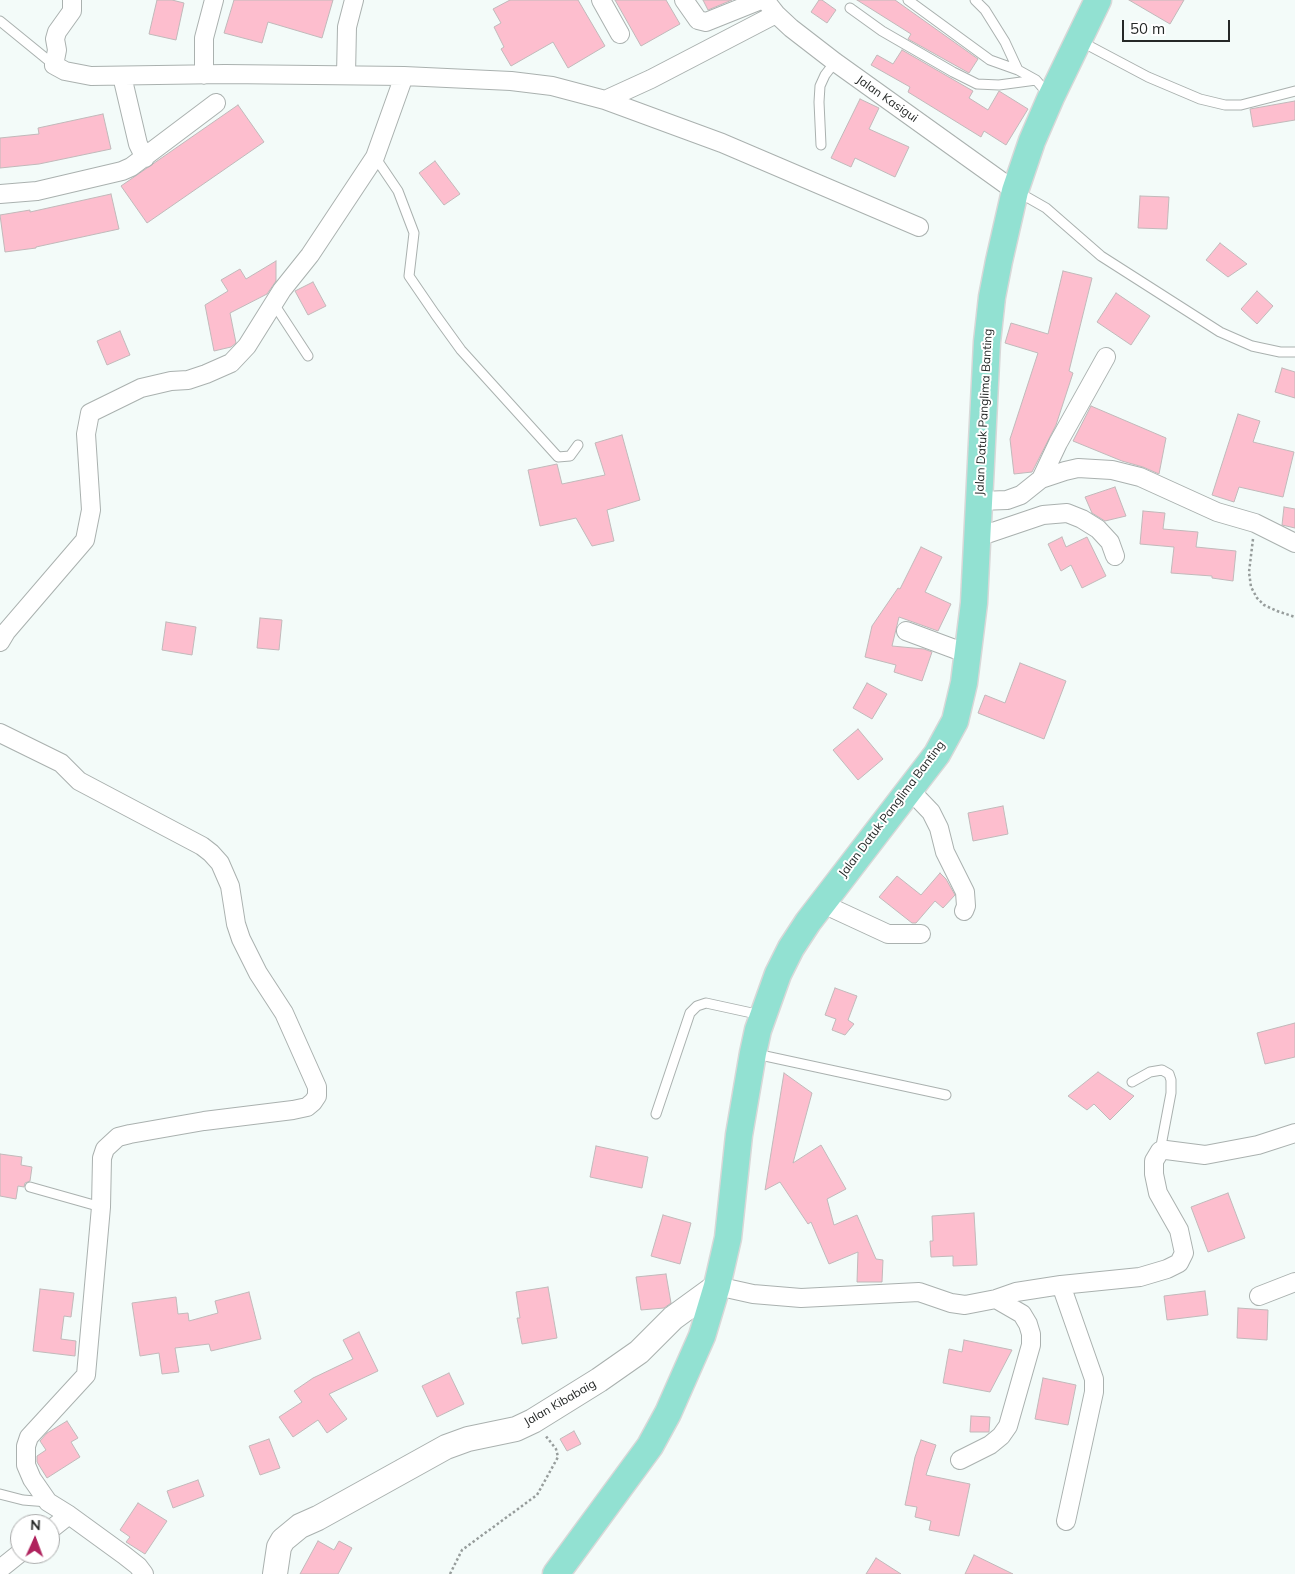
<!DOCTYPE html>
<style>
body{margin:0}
#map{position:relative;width:1295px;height:1574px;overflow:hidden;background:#f3fbf9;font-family:Mulish,sans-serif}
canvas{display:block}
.north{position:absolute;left:10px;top:1514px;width:50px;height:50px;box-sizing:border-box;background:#fff;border:1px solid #a8a9a9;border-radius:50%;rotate:2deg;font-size:14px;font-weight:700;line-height:20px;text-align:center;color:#252827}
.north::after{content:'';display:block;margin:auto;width:18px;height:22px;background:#af225d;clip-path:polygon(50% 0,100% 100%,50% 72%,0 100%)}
.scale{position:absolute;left:1122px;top:20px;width:108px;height:22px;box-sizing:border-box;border:2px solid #252827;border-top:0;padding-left:6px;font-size:15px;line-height:18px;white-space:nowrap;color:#252827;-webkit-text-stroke:4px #fff;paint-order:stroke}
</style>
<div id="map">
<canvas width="1295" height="1574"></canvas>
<div class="north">N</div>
<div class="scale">50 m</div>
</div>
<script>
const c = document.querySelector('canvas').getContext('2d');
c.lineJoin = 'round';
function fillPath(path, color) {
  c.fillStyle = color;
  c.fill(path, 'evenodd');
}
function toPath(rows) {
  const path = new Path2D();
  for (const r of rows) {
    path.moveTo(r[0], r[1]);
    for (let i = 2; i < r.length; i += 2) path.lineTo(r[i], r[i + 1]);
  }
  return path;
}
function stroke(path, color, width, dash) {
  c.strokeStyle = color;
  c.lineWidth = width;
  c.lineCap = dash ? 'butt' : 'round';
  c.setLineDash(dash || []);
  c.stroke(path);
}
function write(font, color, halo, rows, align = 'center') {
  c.font = font + ' Mulish,sans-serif';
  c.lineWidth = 4;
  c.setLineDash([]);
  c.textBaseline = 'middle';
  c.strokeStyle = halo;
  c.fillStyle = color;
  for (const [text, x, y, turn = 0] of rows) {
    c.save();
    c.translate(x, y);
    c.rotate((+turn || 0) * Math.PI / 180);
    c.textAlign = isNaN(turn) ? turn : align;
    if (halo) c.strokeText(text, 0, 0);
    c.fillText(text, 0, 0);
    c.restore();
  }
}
const building = toPath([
 [157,0,172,0,184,3,176,40,149,34,157,0],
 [234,0,333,0,322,38,268,22,262,43,224,33,234,0],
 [510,0,578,0,605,46,568,68,553,42,511,66,501,49,504,47,494,27,501,23,493,9,510,0],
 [615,0,666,0,680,24,641,46,615,0],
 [703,0,732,0,708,10,703,0],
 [819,0,822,0,836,10,827,23,811,12,819,0],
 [857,0,895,0,978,59,969,73,908,39,911,34,857,0],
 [1129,0,1184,0,1170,24,1129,0],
 [902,50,973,91,969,98,988,110,999,91,1028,109,1006,145,984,131,981,137,908,92,910,87,871,65,877,55,893,64,902,50],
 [860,99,879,108,869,129,909,147,895,177,855,158,851,167,831,158,860,99],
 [1295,101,1295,120,1253,127,1250,109,1295,101],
 [238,105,264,142,147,223,121,186,238,105],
 [103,114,111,149,39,164,0,168,0,138,39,134,38,128,103,114],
 [435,161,460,194,444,205,419,173,435,161],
 [111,194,119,229,36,247,36,248,5,252,0,215,30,210,30,212,111,194],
 [1140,196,1169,197,1167,229,1138,228,1140,196],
 [1220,243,1247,264,1228,277,1206,260,1220,243],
 [276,261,276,281,267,294,230,313,236,343,231,347,214,351,205,305,228,291,221,280,240,269,246,279,276,261],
 [1063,271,1092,278,1069,371,1073,373,1056,425,1032,472,1014,474,1010,439,1038,353,1005,343,1011,323,1048,334,1063,271],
 [313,282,326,306,308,315,295,291,313,282],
 [1257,291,1273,306,1257,324,1241,309,1257,291],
 [1116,293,1150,316,1131,345,1097,322,1116,293],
 [120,331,130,355,107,365,97,341,120,331],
 [1282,368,1295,372,1295,398,1275,392,1282,368],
 [1091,406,1166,438,1159,474,1143,467,1122,461,1073,441,1091,406],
 [1238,414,1260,421,1253,442,1294,452,1283,497,1239,487,1234,502,1212,495,1238,414],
 [622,435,640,500,607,510,614,541,592,546,576,518,540,526,528,470,557,464,562,484,605,475,595,443,622,435],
 [1115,487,1126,516,1105,521,1092,513,1085,497,1115,487],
 [1284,507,1295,509,1295,528,1282,525,1284,507],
 [1143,511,1165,513,1163,529,1198,532,1196,547,1236,551,1233,581,1212,578,1212,576,1171,573,1174,547,1140,544,1143,511],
 [1062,537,1066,547,1087,537,1106,576,1082,588,1071,565,1061,571,1048,544,1062,537],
 [921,547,942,557,925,592,951,604,938,631,899,617,892,646,924,649,932,652,922,681,894,672,896,665,865,657,872,626,898,588,900,589,921,547],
 [260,618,282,620,279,650,257,648,260,618],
 [166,622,196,627,192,655,162,650,166,622],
 [1020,663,1066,681,1044,739,978,713,985,695,1005,703,1020,663],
 [867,683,887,694,872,719,853,708,867,683],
 [858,729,883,759,858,780,833,750,858,729],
 [1003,806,1008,834,973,841,968,813,1003,806],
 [940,873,946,879,955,895,943,908,935,901,916,923,912,923,879,897,897,876,921,895,940,873],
 [835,988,857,996,848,1020,854,1024,845,1035,832,1030,836,1019,825,1015,835,988],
 [1295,1023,1295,1057,1265,1064,1257,1033,1295,1023],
 [1098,1072,1134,1096,1110,1120,1094,1104,1087,1110,1068,1096,1098,1072],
 [784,1073,812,1093,793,1163,821,1145,846,1189,827,1199,834,1225,857,1215,876,1259,883,1260,882,1282,857,1282,858,1252,829,1264,811,1222,808,1224,780,1182,765,1190,784,1073],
 [596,1146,648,1157,642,1188,590,1177,596,1146],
 [0,1154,22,1157,21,1165,32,1167,30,1181,25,1183,24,1187,18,1186,16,1199,0,1196,0,1154],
 [1228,1193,1245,1238,1208,1252,1191,1207,1228,1193],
 [974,1213,977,1265,953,1266,953,1256,931,1257,930,1241,933,1241,932,1216,974,1213],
 [663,1215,691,1223,680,1264,651,1256,663,1215],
 [666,1274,671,1303,664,1308,641,1310,636,1277,666,1274],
 [548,1287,557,1338,522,1344,517,1318,520,1318,516,1292,548,1287],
 [40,1289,74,1293,71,1317,64,1316,61,1339,76,1341,75,1356,33,1351,40,1289],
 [1205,1291,1208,1315,1167,1320,1164,1296,1205,1291],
 [249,1292,261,1339,211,1351,209,1344,175,1348,179,1372,162,1374,159,1353,140,1356,132,1303,176,1297,178,1314,188,1313,189,1321,218,1313,215,1301,249,1292],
 [1238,1308,1268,1310,1267,1340,1237,1338,1238,1308],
 [359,1332,378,1371,329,1394,347,1419,327,1433,318,1420,293,1437,279,1417,302,1402,294,1391,313,1378,353,1359,343,1340,359,1332],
 [964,1340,1012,1350,990,1392,943,1383,949,1349,962,1352,964,1340],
 [449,1373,464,1404,437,1417,422,1386,449,1373],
 [1043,1378,1076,1385,1068,1425,1035,1419,1043,1378],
 [971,1416,990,1417,989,1432,970,1432,971,1416],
 [67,1421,78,1438,71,1442,80,1457,47,1478,37,1462,37,1456,46,1450,40,1441,47,1433,67,1421],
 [574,1431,581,1444,567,1451,560,1439,574,1431],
 [269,1439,280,1468,260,1475,249,1446,269,1439],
 [921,1440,936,1445,926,1475,970,1484,959,1536,929,1530,931,1521,915,1517,917,1507,905,1505,915,1457,921,1440],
 [198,1480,204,1496,173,1508,167,1491,198,1480],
 [138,1503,167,1521,145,1554,126,1542,130,1537,120,1530,138,1503],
 [318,1541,334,1550,339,1541,352,1548,338,1574,300,1574,318,1541],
 [974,1555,1013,1574,965,1574,974,1555],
 [876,1558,901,1574,866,1574,876,1558]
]);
fillPath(building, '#fdbece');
stroke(building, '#c1b9ba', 1);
const lane = toPath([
 [908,0,990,60,1018,70,1036,80,1049,95],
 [975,0,985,10,1005,42,1018,70],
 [850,8,882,31,953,72,977,84,999,85,1036,80],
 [0,21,54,65],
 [1080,41,1148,77,1200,99,1225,105,1241,105,1295,91],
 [821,145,819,102,820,86,825,75,835,62],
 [375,157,398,191,414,233,409,276,435,314,461,350,558,457,570,456,578,445],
 [1018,192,1046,208,1101,256,1220,332,1252,346,1280,352,1295,352],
 [274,304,308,356],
 [756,1054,946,1095],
 [1132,1082,1150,1072,1162,1070,1169,1074,1171,1080,1171,1093,1160,1151],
 [656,1114,690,1013,697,1006,706,1003,761,1015],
 [30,1187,101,1207],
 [0,1494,23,1500,48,1502]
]);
const street = toPath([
 [72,0,72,11,57,32,55,39,57,50,54,65,65,71,91,76,225,74,404,76,511,81,552,86,605,100,722,143,919,227],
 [601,0,620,34],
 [684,0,698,20,706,22,761,0],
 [765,0,776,14,791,28,835,62,1015,191],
 [204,75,204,38,214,0],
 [346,75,347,27,354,0],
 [122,76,138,144,145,158],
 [605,100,651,79,776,14],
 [0,194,37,191,122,171,131,167,216,103],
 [1041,479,1058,443,1106,357],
 [980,501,1007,500,1021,495,1041,479,1065,471,1078,468,1112,470,1140,477,1217,512,1255,523,1295,543],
 [978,537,1043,515,1067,513,1082,519,1098,529,1110,542,1115,556],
 [906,631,968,654],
 [0,642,6,632,85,540,91,510,86,434,90,413,141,388,171,381,188,380,206,374,231,363,247,346,282,290,310,255,375,157,404,76],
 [0,733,61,763,79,781,202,846,211,853,220,863,230,886,236,924,241,939,258,973,284,1013,317,1087,317,1096,313,1102,307,1107,293,1110,204,1121,130,1134,118,1137,105,1149,102,1158,101,1207,86,1375,29,1437,26,1446,26,1465,32,1479,48,1502,69,1515,124,1555,138,1566,144,1574],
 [909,789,931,812,939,828,945,852,965,892,966,906,964,911],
 [821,903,888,934,921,934],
 [1061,1285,1094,1379,1094,1392,1066,1521],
 [717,1286,753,1294,801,1298,919,1292,951,1303,965,1305,996,1299,1016,1292,1061,1285,1140,1277,1167,1269,1179,1263,1184,1253,1179,1230,1158,1193,1154,1174,1154,1161,1160,1151,1166,1150,1205,1155,1258,1145,1295,1133],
 [1259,1296,1295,1282],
 [960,1460,990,1445,1001,1436,1008,1426,1031,1345,1031,1334,1028,1324,1022,1314,996,1299],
 [50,1530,69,1515],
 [0,1569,20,1553]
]);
const secondary = toPath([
 [275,1574,279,1547,283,1540,300,1526,318,1518,446,1447,468,1439,516,1429,533,1421,599,1380,639,1352,673,1318,717,1286]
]);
const primary = toPath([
 [556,1574,650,1446,668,1413,702,1336,717,1286,728,1238,739,1135,753,1053,758,1030,778,974,791,948,808,922,937,754,955,721,964,683,974,603,987,342,992,297,999,261,1015,191,1032,141,1051,97,1098,0]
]);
stroke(lane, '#aab1af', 11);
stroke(street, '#aab1af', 20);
stroke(secondary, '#aab1af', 26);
stroke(primary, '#d8d8d8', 29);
stroke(toPath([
 [1253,539,1249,572,1251,587,1257,598,1264,605,1277,611,1295,617],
 [450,1574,462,1550,537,1495,558,1457,556,1449,545,1435]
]), '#979d9c', 2.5, [2.5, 2.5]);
stroke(lane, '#fff', 9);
stroke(street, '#fff', 18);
stroke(secondary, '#fff', 24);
stroke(primary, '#92e1d2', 26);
write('12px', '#252827', '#fff', [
 ["Jalan Kasigui",887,99,35],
 ["Jalan Datuk Panglima Banting",984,412,-87],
 ["Jalan Datuk Panglima Banting",892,809,-53],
 ["Jalan Kibabaig",560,1403,-30]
]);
</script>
